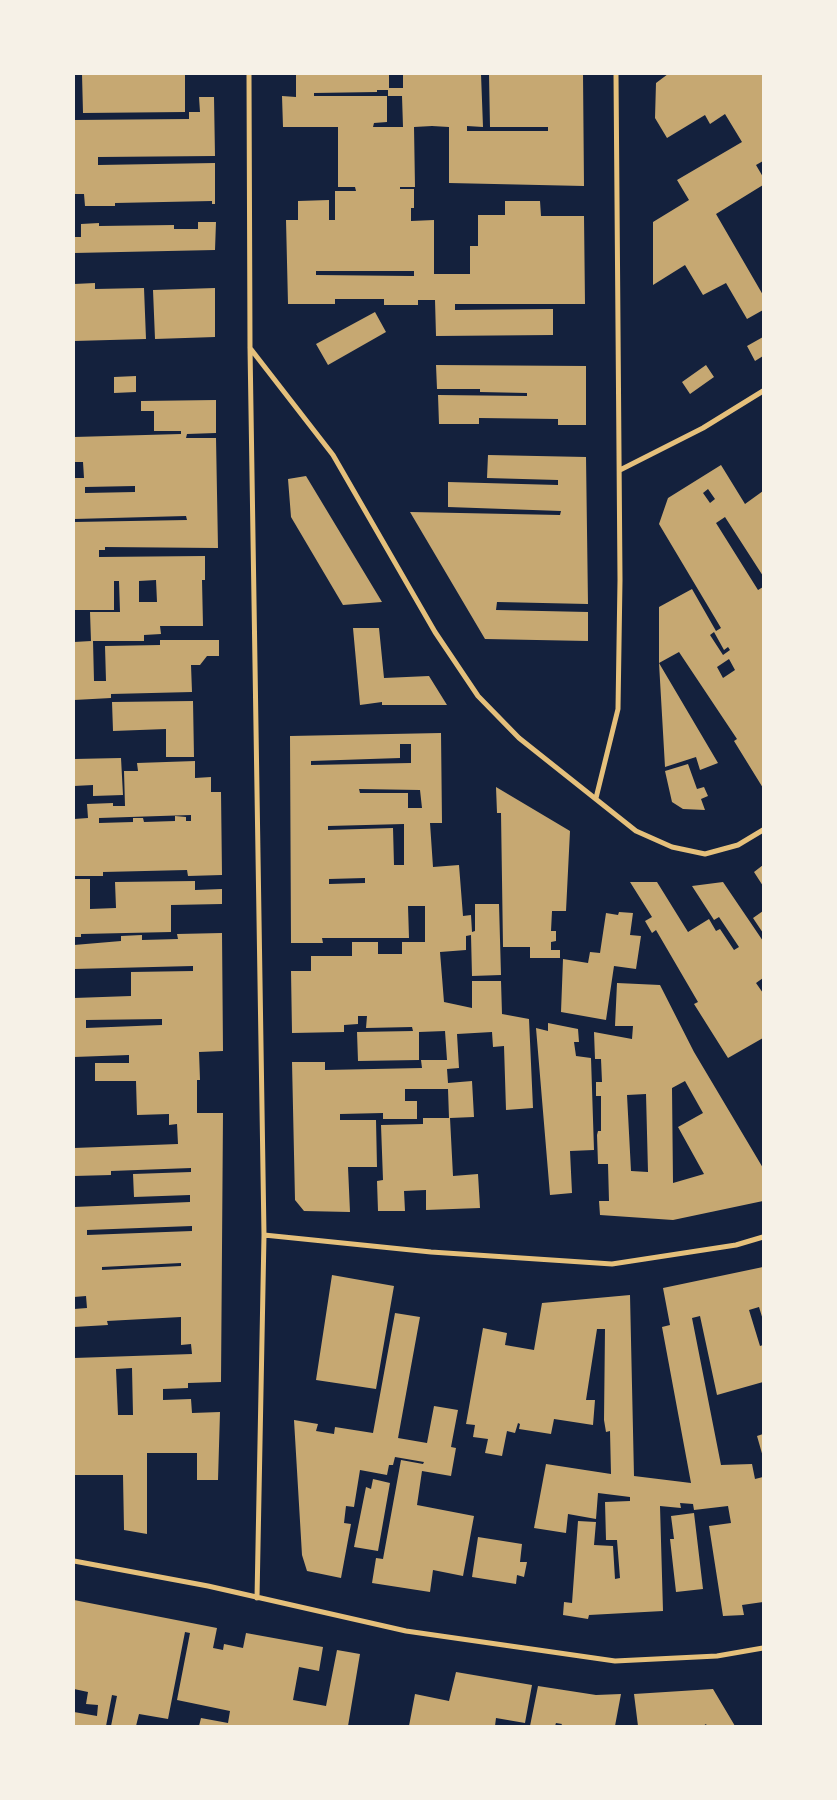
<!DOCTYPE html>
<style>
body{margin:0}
#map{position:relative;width:837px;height:1800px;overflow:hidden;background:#14213d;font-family:Poppins,sans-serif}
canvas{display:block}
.frame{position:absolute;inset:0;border:75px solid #f6f1e7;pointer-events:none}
</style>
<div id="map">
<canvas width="837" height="1800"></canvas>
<div class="frame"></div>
</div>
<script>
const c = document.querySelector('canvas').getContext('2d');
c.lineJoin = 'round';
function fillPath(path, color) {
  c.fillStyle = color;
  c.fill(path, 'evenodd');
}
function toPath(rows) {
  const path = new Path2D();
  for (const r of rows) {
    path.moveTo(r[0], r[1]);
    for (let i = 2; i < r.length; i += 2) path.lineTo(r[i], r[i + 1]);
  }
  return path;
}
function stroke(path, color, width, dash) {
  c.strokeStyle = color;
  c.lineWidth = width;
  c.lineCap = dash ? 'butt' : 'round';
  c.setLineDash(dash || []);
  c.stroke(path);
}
fillPath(toPath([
 [82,74,185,74,185,112,83,113],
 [296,74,389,74,389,88,403,88,403,74,481,74,483,127,467,126,467,131,548,131,548,127,490,127,489,74,583,74,584,186,449,183,449,127,432,126,414,127,415,187,400,187,400,189,414,189,414,208,411,208,411,221,434,220,434,274,470,274,470,246,478,246,478,215,505,215,505,201,540,201,541,216,584,216,585,304,455,304,455,310,553,309,553,335,436,336,435,300,418,300,418,305,384,305,384,299,335,299,335,304,288,304,286,220,298,220,298,201,329,200,329,220,335,220,335,191,356,191,355,187,338,187,338,127,283,127,282,96,296,97],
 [377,90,388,90,388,96,402,96,403,127,373,127,374,123,387,122,387,96,314,96,314,93,377,92],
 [316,271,414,271,414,276,411,276,316,275],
 [668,74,763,74,763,161,756,165,763,177,763,185,716,214,763,295,763,310,747,319,726,283,703,295,685,265,653,285,653,222,689,200,677,180,742,142,725,114,710,124,705,115,667,138,655,118,656,83],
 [199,97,214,97,215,156,98,157,98,165,215,163,215,204,212,204,212,201,115,203,115,206,85,206,84,194,74,194,74,120,189,119,189,112,200,112],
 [198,222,216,222,215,250,74,253,74,237,81,237,81,224,99,223,99,226,174,225,174,229,198,229],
 [95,283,95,289,144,288,146,339,74,341,74,284],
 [215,288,215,337,155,339,153,290],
 [375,312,386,332,328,365,316,344],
 [763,337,763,356,755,361,747,346],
 [436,365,586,366,586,425,558,425,558,419,479,418,479,424,439,424,438,395,527,396,527,393,480,392,480,389,437,389],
 [706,365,714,377,690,394,682,382],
 [136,376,136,392,114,393,114,377],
 [216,400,216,433,187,434,186,438,216,438,218,548,105,547,105,550,99,550,99,557,205,556,205,580,202,580,203,626,160,626,161,634,144,635,144,641,93,641,94,681,106,681,105,646,160,645,160,640,219,640,219,656,207,656,200,665,191,665,192,692,111,694,111,698,74,700,74,642,91,641,90,612,120,612,119,581,114,581,114,610,74,610,74,522,187,520,186,516,74,519,74,478,84,478,83,462,74,462,74,437,181,434,181,431,154,431,154,411,141,411,141,401],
 [135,486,135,492,85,493,85,487],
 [156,580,157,602,139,602,139,581],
 [488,455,586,457,588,604,497,602,496,610,588,612,588,641,485,639,410,512,560,515,561,511,448,507,448,482,558,485,558,480,487,478],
 [721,465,745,504,763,491,763,576,725,517,716,523,758,590,763,587,763,788,734,741,737,739,679,652,659,663,659,607,692,589,716,631,721,628,659,524,668,498],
 [708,489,715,499,710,503,703,493],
 [714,632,724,650,728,647,730,650,723,655,710,635],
 [729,659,735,670,723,678,717,667],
 [306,476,382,602,343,605,291,517,288,479],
 [353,628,379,628,384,678,429,676,447,705,382,705,382,702,360,705],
 [659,663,718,763,700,770,696,757,665,767],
 [193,701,194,757,166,757,166,729,113,731,112,702],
 [441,733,442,823,430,823,433,867,459,865,463,916,471,915,472,932,475,931,475,904,499,904,501,975,472,976,471,935,466,936,466,950,440,952,444,1002,472,1008,472,981,501,981,502,1014,529,1019,533,1108,506,1110,504,1046,493,1047,492,1032,457,1034,459,1068,447,1069,448,1083,472,1081,474,1117,450,1118,453,1176,478,1174,480,1208,426,1210,426,1190,404,1191,405,1211,378,1211,377,1181,383,1180,381,1125,423,1124,423,1118,449,1118,448,1089,405,1089,405,1101,417,1101,417,1119,383,1119,383,1113,340,1114,340,1120,376,1120,377,1167,348,1167,350,1212,304,1211,295,1200,292,1062,325,1062,325,1070,422,1068,421,1060,447,1060,445,1031,419,1032,419,1060,358,1061,357,1032,413,1031,412,1027,366,1028,367,1016,358,1016,358,1024,344,1025,344,1032,292,1033,291,971,311,971,311,956,352,956,352,942,378,942,378,954,402,954,402,942,425,942,425,906,408,906,409,938,322,938,323,943,291,943,290,736],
 [400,744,411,744,411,763,311,765,311,761,400,758],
 [359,789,420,790,422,808,408,808,408,793,360,793],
 [404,824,404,865,394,865,393,828,328,830,328,826],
 [365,878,365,883,329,884,329,879],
 [121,758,123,795,93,796,93,785,74,786,74,759],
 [195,761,195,778,211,777,211,792,221,792,222,875,188,876,187,870,103,872,103,876,74,876,74,819,88,818,87,804,113,803,113,806,125,806,124,771,138,771,137,763],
 [191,815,191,821,186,821,186,817,175,816,175,821,144,822,143,818,133,818,133,822,99,823,99,818],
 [688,764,697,789,704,787,708,796,701,799,705,810,683,809,672,802,665,771],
 [496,787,570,831,566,911,552,911,551,931,556,931,556,941,551,942,551,950,560,950,560,958,530,958,530,947,503,947,501,813,497,813],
 [763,865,763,886,754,872],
 [74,879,90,879,90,909,116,908,115,882,195,881,195,890,222,889,222,904,171,905,171,932,81,934,81,937,74,937],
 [630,882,657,882,688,932,709,919,716,931,720,929,734,950,739,947,719,917,714,920,692,886,723,882,763,941,763,978,756,983,763,993,763,1038,728,1058,694,1004,698,1002,656,930,652,933,645,921,652,917],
 [763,911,763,933,753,918],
 [619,912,633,913,630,935,641,936,636,969,614,966,606,1020,561,1012,563,959,588,963,590,952,600,953,606,913,618,915],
 [222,933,223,1051,199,1052,200,1080,197,1080,197,1113,223,1113,221,1382,188,1383,188,1388,163,1389,163,1400,191,1399,192,1413,220,1412,218,1480,197,1480,197,1453,147,1453,147,1534,124,1530,123,1475,74,1475,74,1358,192,1354,191,1344,181,1345,181,1317,107,1321,108,1325,74,1327,74,1309,87,1308,86,1296,74,1297,74,1207,190,1202,190,1195,134,1197,133,1174,191,1172,191,1168,111,1171,111,1175,74,1176,74,1148,178,1144,177,1124,169,1125,169,1114,137,1115,136,1081,95,1081,95,1063,129,1063,129,1055,74,1057,74,998,131,996,131,972,193,971,193,966,74,969,74,945,121,941,121,936,142,935,142,940,178,939,177,934],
 [162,1019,162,1025,86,1028,86,1020],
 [192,1226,192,1231,87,1235,87,1230],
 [181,1263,181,1266,102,1270,102,1267],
 [132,1368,133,1415,118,1415,116,1369],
 [617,983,660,985,694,1052,763,1168,763,1201,673,1220,600,1215,599,1201,609,1201,608,1164,598,1164,597,1135,598,1131,601,1131,601,1096,596,1096,596,1082,602,1082,601,1059,595,1059,594,1032,632,1039,633,1026,615,1026],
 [685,1081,703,1113,678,1127,704,1174,673,1183,672,1088],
 [646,1094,648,1172,631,1171,627,1095],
 [548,1023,578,1029,579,1042,574,1042,576,1056,591,1058,594,1150,570,1151,572,1193,550,1195,536,1028,548,1031],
 [763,1267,763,1320,759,1307,749,1310,760,1346,763,1345,763,1382,717,1395,700,1316,692,1318,721,1465,752,1464,755,1479,763,1477,763,1602,742,1605,744,1615,723,1616,709,1526,731,1523,728,1506,694,1510,693,1504,680,1503,681,1508,660,1506,663,1611,589,1615,588,1619,563,1615,564,1602,572,1603,578,1521,596,1522,594,1545,613,1546,615,1579,620,1578,617,1540,606,1540,605,1502,630,1501,630,1497,598,1493,596,1519,568,1514,566,1533,534,1528,546,1464,611,1474,610,1431,606,1432,604,1420,605,1329,597,1329,586,1400,595,1400,593,1425,554,1419,551,1434,519,1429,520,1424,518,1423,515,1433,507,1431,502,1456,485,1453,488,1439,473,1437,475,1425,466,1424,483,1328,507,1333,505,1345,534,1350,542,1303,630,1295,634,1476,691,1483,662,1327,670,1325,663,1288],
 [332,1275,394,1286,376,1389,316,1380],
 [395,1313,420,1317,398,1438,427,1443,434,1406,458,1410,451,1447,456,1448,451,1476,422,1471,417,1505,474,1516,463,1576,433,1570,430,1592,372,1583,376,1558,383,1559,401,1460,423,1464,424,1462,395,1457,393,1465,389,1465,387,1475,360,1470,354,1507,346,1506,344,1523,351,1524,341,1578,307,1571,302,1555,294,1420,318,1424,316,1431,334,1434,335,1427,373,1433],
 [763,1434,763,1457,757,1436],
 [373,1479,390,1483,378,1551,354,1547,366,1487,371,1489],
 [694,1513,703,1589,676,1592,670,1539,674,1539,671,1516],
 [478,1537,522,1544,520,1562,527,1562,524,1577,517,1575,516,1584,472,1577],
 [74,1600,217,1628,213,1648,223,1650,224,1644,243,1648,246,1633,323,1647,319,1671,299,1667,293,1700,326,1706,337,1650,360,1654,348,1726,199,1726,201,1718,228,1723,230,1711,177,1700,190,1633,185,1632,168,1719,139,1714,136,1726,111,1726,117,1696,112,1695,106,1726,74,1726,74,1712,97,1716,98,1705,86,1704,88,1692,74,1689],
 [456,1672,532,1685,525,1723,496,1718,495,1726,409,1726,415,1694,449,1701],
 [538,1686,596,1695,621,1694,615,1726,561,1726,562,1724,556,1723,555,1726,530,1726],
 [713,1689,735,1726,707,1726,706,1724,703,1726,638,1726,634,1694]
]), '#c6a872');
stroke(toPath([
 [249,74,250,347,264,1235,257,1598],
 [250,348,333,455,435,632,478,696,519,738,636,831,672,847,705,854,738,845,763,830],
 [620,470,703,428,763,391],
 [596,798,618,709,620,580,616,74],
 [264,1235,431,1252,612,1264,736,1245,763,1237],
 [74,1561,208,1586,406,1631,615,1661,717,1656,763,1648]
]), '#e5c07b', 5);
</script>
